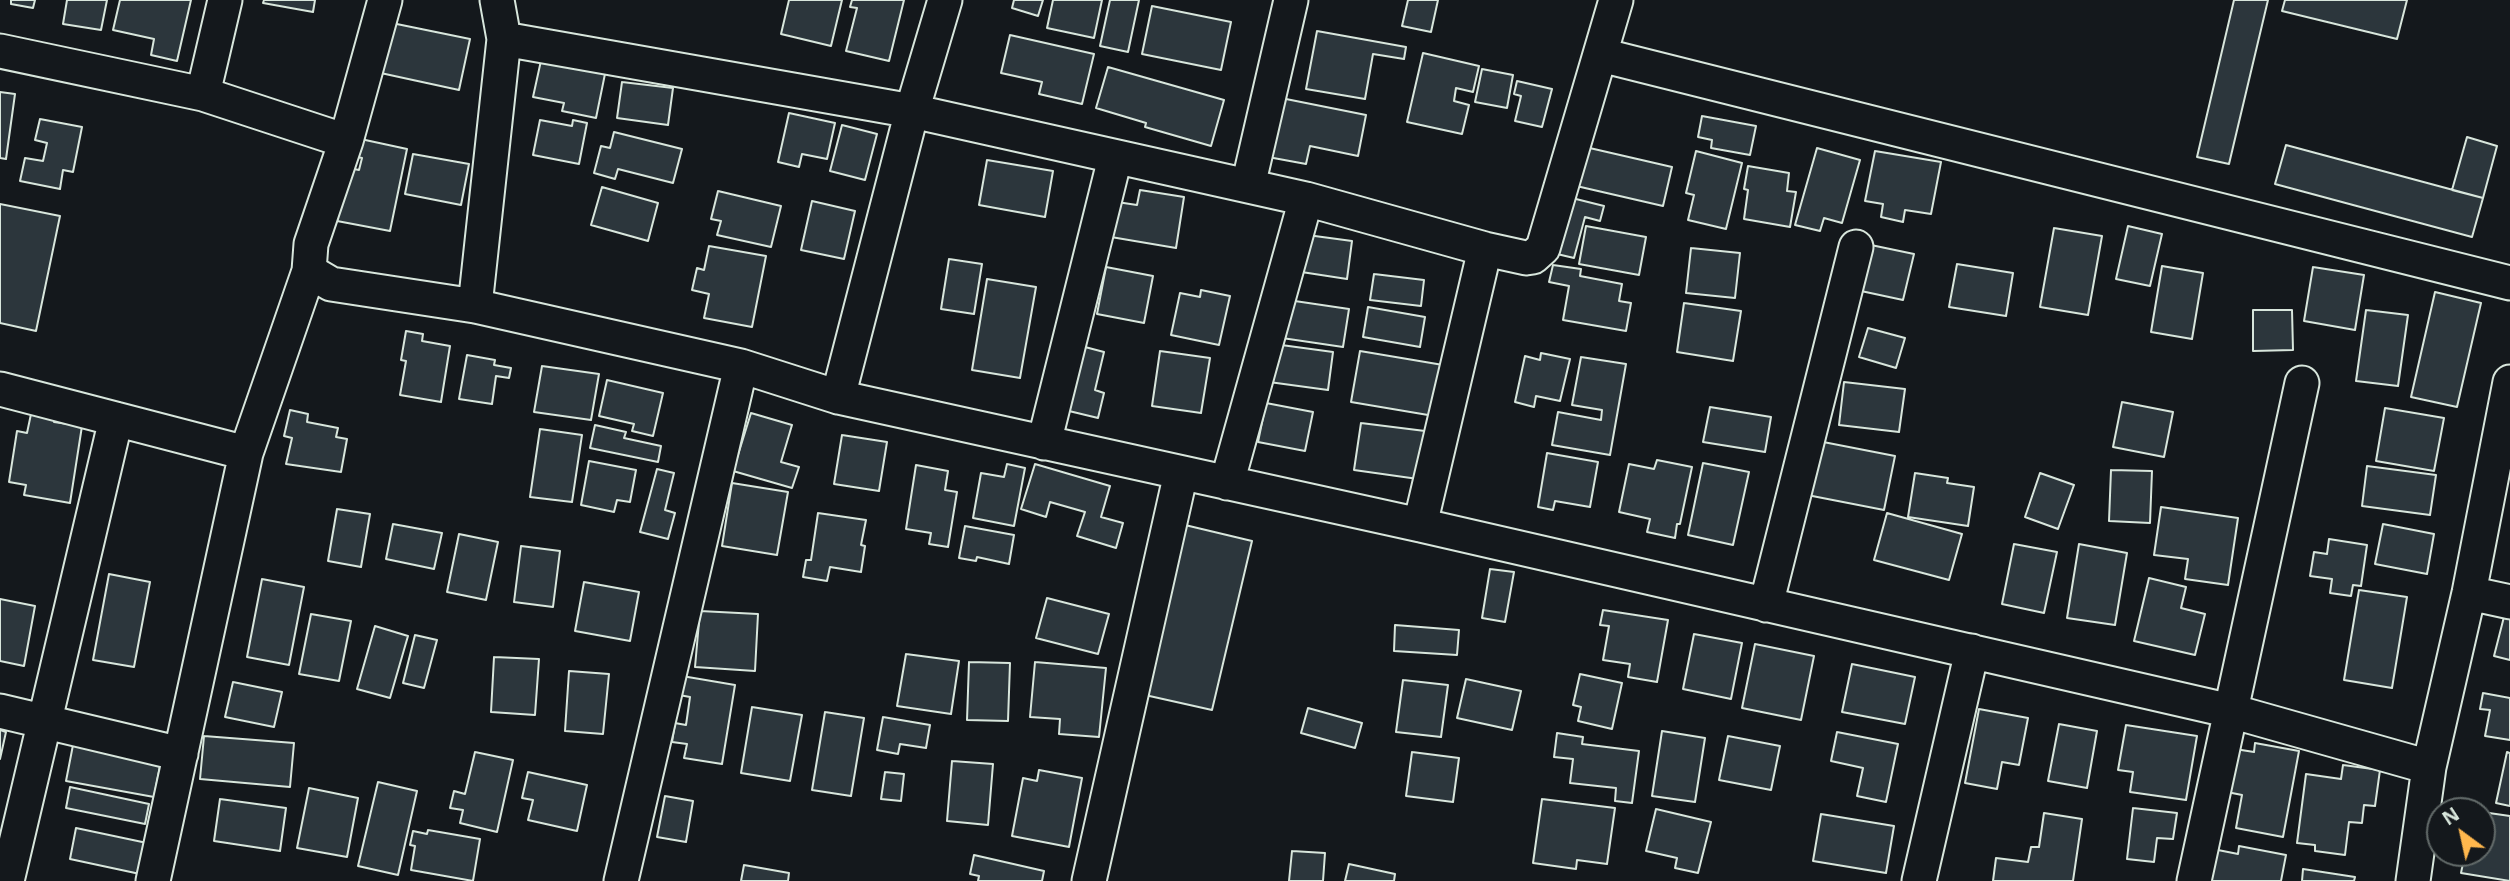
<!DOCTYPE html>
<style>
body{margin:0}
#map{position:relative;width:2510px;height:881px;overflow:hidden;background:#14181c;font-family:"Open Sans",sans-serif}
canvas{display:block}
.north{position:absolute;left:2426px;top:797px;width:70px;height:70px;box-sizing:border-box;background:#14181c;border:2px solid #626a69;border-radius:50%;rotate:327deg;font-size:19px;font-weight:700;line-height:28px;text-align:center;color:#d8e6dc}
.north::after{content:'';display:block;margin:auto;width:24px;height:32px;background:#ffb74d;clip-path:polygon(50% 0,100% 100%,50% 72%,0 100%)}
</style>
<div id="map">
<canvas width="2510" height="881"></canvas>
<div class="north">N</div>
</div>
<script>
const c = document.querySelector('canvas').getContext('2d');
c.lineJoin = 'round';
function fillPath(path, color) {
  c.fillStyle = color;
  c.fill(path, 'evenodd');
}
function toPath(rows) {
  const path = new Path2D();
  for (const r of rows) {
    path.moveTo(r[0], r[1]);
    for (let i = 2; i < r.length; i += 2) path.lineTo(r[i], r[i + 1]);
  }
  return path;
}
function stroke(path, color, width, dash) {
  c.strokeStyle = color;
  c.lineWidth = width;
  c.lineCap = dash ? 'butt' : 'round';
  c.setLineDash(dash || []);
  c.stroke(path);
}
const building = toPath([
 [11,0,35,0,33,8,11,4,11,0],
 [67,0,107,0,101,30,63,24,67,0],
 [120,0,191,0,177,61,151,55,154,39,113,30,120,0],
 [264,0,315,0,313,12,263,3,264,0],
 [789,0,842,0,831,46,781,34,789,0],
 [852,0,904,0,889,61,846,51,857,8,850,7,852,0],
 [1014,0,1043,0,1038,16,1012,8,1014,0],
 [1053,0,1102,0,1094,38,1047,28,1053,0],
 [1110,0,1139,0,1128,52,1100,46,1110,0],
 [1408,0,1438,0,1431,32,1402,26,1408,0],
 [2234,0,2268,0,2229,164,2197,157,2234,0],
 [2285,0,2407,0,2397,39,2282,11,2285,0],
 [1152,6,1231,22,1221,70,1142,54,1152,6],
 [387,22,470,39,459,90,376,72,387,22],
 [1317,31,1406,47,1404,59,1373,54,1365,99,1306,89,1317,31],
 [1010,35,1094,54,1082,104,1039,94,1042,82,1001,73,1010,35],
 [1423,53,1479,66,1473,92,1456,88,1454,101,1469,105,1462,134,1407,122,1423,53],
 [542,56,606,69,596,118,562,111,564,103,533,97,542,56],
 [1108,67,1224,100,1211,146,1145,127,1146,123,1096,108,1108,67],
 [1482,69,1513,75,1507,108,1475,102,1482,69],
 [1517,81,1552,89,1542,127,1515,121,1521,96,1514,94,1517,81],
 [622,82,673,88,668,125,617,118,622,82],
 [0,92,15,94,6,159,0,158,0,92],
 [1281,98,1366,115,1358,156,1310,146,1306,164,1268,157,1281,98],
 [789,113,835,123,827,159,802,154,799,167,778,162,789,113],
 [1702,116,1756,126,1750,155,1711,148,1712,140,1698,137,1702,116],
 [40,119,82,127,73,172,63,170,60,189,20,181,25,158,43,161,47,143,35,140,40,119],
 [540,120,572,126,573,120,587,123,579,164,533,155,540,120],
 [842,125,877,134,865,180,830,171,842,125],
 [614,132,682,149,673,183,618,169,615,179,594,173,601,146,610,148,614,132],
 [2467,137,2497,146,2483,198,2452,190,2467,137],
 [356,138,407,149,390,231,337,221,349,168,359,170,362,158,352,156,356,138],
 [2286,145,2483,198,2472,237,2275,184,2286,145],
 [1581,146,1672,167,1663,206,1572,185,1581,146],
 [1817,148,1860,160,1842,223,1824,218,1820,231,1795,225,1817,148],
 [1696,151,1742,163,1726,229,1688,220,1694,195,1686,193,1696,151],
 [1875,151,1941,162,1931,214,1905,210,1903,222,1881,217,1883,204,1865,201,1875,151],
 [413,154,469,164,461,205,405,194,413,154],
 [987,160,1053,171,1045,217,979,205,987,160],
 [1748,166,1789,173,1787,191,1796,192,1790,227,1744,219,1748,190,1744,189,1748,166],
 [602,187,658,203,648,241,591,225,602,187],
 [1140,190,1184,197,1176,248,1111,237,1117,202,1137,205,1140,190],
 [718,191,781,206,771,247,717,235,721,221,711,219,718,191],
 [1564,196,1604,206,1600,221,1585,217,1574,258,1557,254,1564,196],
 [812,201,855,211,844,259,801,250,812,201],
 [0,204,60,216,36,331,0,323,0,204],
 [1586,226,1646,237,1639,275,1579,264,1586,226],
 [2128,226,2162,234,2150,286,2116,279,2128,226],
 [2054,228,2102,236,2088,315,2040,307,2054,228],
 [1300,234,1352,241,1347,279,1295,271,1300,234],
 [1871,245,1914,254,1903,300,1861,291,1871,245],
 [709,246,766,256,752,327,704,318,709,294,692,290,697,268,704,270,709,246],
 [1691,248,1740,253,1735,298,1686,293,1691,248],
 [949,259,982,264,974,314,941,309,949,259],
 [1957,264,2013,273,2006,316,1949,307,1957,264],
 [1553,265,1581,269,1580,276,1622,284,1619,301,1631,303,1626,331,1563,320,1569,286,1549,282,1553,265],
 [2162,266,2203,273,2192,339,2151,332,2162,266],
 [1106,267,1153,276,1144,323,1097,314,1106,267],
 [2313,267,2364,275,2355,330,2304,321,2313,267],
 [1374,274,1424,280,1421,306,1370,300,1374,274],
 [987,279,1036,287,1020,378,972,370,987,279],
 [1201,290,1230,296,1219,345,1171,335,1180,293,1200,297,1201,290],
 [2435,292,2481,303,2457,407,2411,397,2435,292],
 [1288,300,1349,309,1343,347,1282,338,1288,300],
 [1684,303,1741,311,1733,361,1677,352,1684,303],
 [1368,307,1425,317,1420,347,1363,337,1368,307],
 [2253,310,2292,310,2293,350,2253,351,2253,310],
 [2366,310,2408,315,2398,386,2356,381,2366,310],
 [1868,328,1905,338,1896,368,1859,357,1868,328],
 [406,331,423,334,422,341,450,346,441,402,400,395,406,361,401,360,406,331],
 [1274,344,1333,352,1328,390,1269,382,1274,344],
 [1085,347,1104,352,1095,390,1104,393,1098,418,1069,411,1085,347],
 [1160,351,1210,358,1201,413,1152,406,1160,351],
 [1360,351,1443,365,1434,416,1351,402,1360,351],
 [1541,353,1570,359,1560,401,1536,396,1534,407,1515,402,1525,356,1540,360,1541,353],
 [467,355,495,360,494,365,511,368,509,378,496,376,492,404,459,399,467,355],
 [1581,357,1626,364,1610,455,1552,445,1558,412,1601,420,1602,410,1572,405,1581,357],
 [542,366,599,374,591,420,534,412,542,366],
 [607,380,663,393,653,436,632,431,634,424,599,416,607,380],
 [1844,382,1905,389,1899,432,1839,425,1844,382],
 [2122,402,2173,412,2164,457,2113,447,2122,402],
 [1266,403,1313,412,1305,451,1258,442,1266,403],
 [1710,407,1771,417,1765,452,1703,442,1710,407],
 [2385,408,2444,418,2434,471,2376,461,2385,408],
 [290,410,308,414,307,422,338,428,336,437,347,439,341,472,286,464,292,438,284,436,290,410],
 [751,413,792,425,781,462,799,467,792,488,733,471,751,413],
 [31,414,55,418,54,422,82,426,70,503,24,495,26,485,9,482,17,431,27,433,31,414],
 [1361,423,1425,431,1418,479,1354,470,1361,423],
 [595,425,626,432,624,438,661,446,658,462,590,448,595,425],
 [540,429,582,435,572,502,530,497,540,429],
 [842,435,887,442,879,491,834,484,842,435],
 [1813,440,1895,456,1884,510,1802,494,1813,440],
 [1547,453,1598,462,1590,507,1555,501,1553,510,1538,507,1547,453],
 [1657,460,1692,467,1680,524,1677,524,1675,538,1647,532,1650,519,1619,512,1629,464,1654,469,1657,460],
 [589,461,636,470,630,502,617,500,614,512,581,505,589,461],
 [1703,463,1749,472,1733,545,1688,535,1703,463],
 [1007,464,1025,468,1014,526,973,518,981,473,1004,477,1007,464],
 [1035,464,1110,486,1101,517,1123,523,1116,548,1077,536,1085,512,1050,502,1046,517,1021,509,1035,464],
 [916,465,948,471,945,490,957,492,948,547,929,544,931,533,906,529,916,465],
 [2367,466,2436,475,2430,515,2362,506,2367,466],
 [657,469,674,473,665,510,675,513,668,539,640,532,657,469],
 [2111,470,2152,471,2150,523,2109,521,2111,470],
 [1915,473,1948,478,1947,483,1974,487,1968,526,1908,517,1915,473],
 [2040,473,2074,485,2058,529,2025,517,2040,473],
 [732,483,788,492,777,555,722,546,732,483],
 [2161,507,2238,518,2228,585,2185,579,2188,559,2154,555,2161,507],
 [337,509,370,514,361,567,328,561,337,509],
 [818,513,866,520,861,545,865,546,861,572,830,567,827,581,803,577,806,560,811,560,818,513],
 [1887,513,1962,534,1949,580,1874,560,1887,513],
 [393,524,442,533,434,569,386,559,393,524],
 [2383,524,2434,534,2427,574,2375,564,2383,524],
 [1185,525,1252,541,1212,710,1145,695,1185,525],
 [965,526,1014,535,1009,564,977,557,976,561,959,558,965,526],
 [459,534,498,542,486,600,447,592,459,534],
 [2329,539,2367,545,2361,586,2353,585,2351,596,2330,593,2332,579,2310,576,2314,552,2327,554,2329,539],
 [2014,544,2057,552,2044,613,2002,604,2014,544],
 [2079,544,2127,553,2115,625,2067,618,2079,544],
 [521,546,560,551,553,607,514,602,521,546],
 [1490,569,1514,572,1505,622,1482,618,1490,569],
 [109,574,150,582,134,667,93,660,109,574],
 [2149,578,2186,587,2181,608,2205,614,2195,655,2134,641,2149,578],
 [262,579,304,587,289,665,247,657,262,579],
 [584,582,639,592,630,641,575,631,584,582],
 [2359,590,2407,597,2392,688,2344,680,2359,590],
 [1047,598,1109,614,1098,654,1036,638,1047,598],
 [0,599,35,606,24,666,0,661,0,599],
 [2507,605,2510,606,2510,660,2494,656,2507,605],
 [1603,610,1668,620,1657,682,1628,677,1630,664,1603,660,1609,626,1600,625,1603,610],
 [700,611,758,614,755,671,695,667,700,611],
 [311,614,351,621,339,681,299,674,311,614],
 [1395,625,1459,630,1457,655,1394,651,1395,625],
 [375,626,408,636,390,698,357,689,375,626],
 [1694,634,1742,643,1731,699,1683,689,1694,634],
 [415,635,437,640,424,688,403,683,415,635],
 [1755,644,1814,656,1801,720,1742,708,1755,644],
 [906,654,959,661,951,714,897,706,906,654],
 [494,657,539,659,535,715,491,712,494,657],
 [969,662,1010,663,1008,721,967,720,969,662],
 [1035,662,1106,668,1099,737,1059,734,1060,719,1030,717,1035,662],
 [1852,664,1915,677,1905,724,1842,712,1852,664],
 [569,671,609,674,603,734,565,731,569,671],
 [1580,674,1622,683,1612,729,1578,721,1581,707,1573,705,1580,674],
 [682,676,735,685,722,764,684,758,687,744,672,742,675,723,686,725,690,697,679,695,682,676],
 [1466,679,1521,691,1512,730,1457,718,1466,679],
 [1403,680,1448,685,1441,737,1396,732,1403,680],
 [233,682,282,692,274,727,225,717,233,682],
 [2483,693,2510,698,2510,740,2485,736,2490,710,2480,709,2483,693],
 [752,707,802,715,790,781,741,773,752,707],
 [1308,708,1362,723,1355,748,1301,733,1308,708],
 [1979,709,2028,718,2019,765,2002,762,1997,789,1965,783,1979,709],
 [825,712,864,718,851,796,812,790,825,712],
 [883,717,930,725,926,748,900,744,898,754,877,750,883,717],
 [2059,724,2097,731,2087,788,2048,781,2059,724],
 [2126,725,2197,736,2186,800,2130,792,2133,772,2118,770,2126,725],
 [0,730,6,732,0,759,0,730],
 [1662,731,1705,738,1695,802,1652,796,1662,731],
 [1837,732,1898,744,1886,802,1857,796,1863,768,1831,761,1837,732],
 [1557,733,1583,737,1582,744,1639,751,1632,803,1615,801,1616,788,1570,783,1573,759,1554,757,1557,733],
 [204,736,294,743,290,787,200,779,204,736],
 [1728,736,1780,746,1771,790,1719,780,1728,736],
 [2255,743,2299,751,2283,837,2236,828,2242,795,2227,792,2235,749,2254,752,2255,743],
 [73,745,161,761,154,797,66,781,73,745],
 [475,752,513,760,497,832,460,823,463,810,450,808,454,791,465,794,475,752],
 [1412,752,1459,758,1453,802,1406,796,1412,752],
 [2507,752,2510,753,2510,806,2496,803,2507,752],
 [952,761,993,764,988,825,947,821,952,761],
 [2343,765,2380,770,2375,806,2364,805,2362,823,2349,822,2345,855,2315,851,2315,845,2297,843,2306,774,2341,779,2343,765],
 [1039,770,1082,778,1069,847,1012,836,1023,778,1037,781,1039,770],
 [528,772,587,785,577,831,528,820,533,800,522,798,528,772],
 [885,772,904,774,901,801,881,799,885,772],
 [378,782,417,791,398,875,358,866,378,782],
 [70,787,149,804,145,824,66,808,70,787],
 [309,788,358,798,347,857,297,848,309,788],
 [665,796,693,801,686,842,657,837,665,796],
 [220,799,286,808,280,851,214,841,220,799],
 [1542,799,1615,808,1607,864,1577,860,1576,869,1533,863,1542,799],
 [2452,807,2479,811,2451,811,2452,807],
 [2133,808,2177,813,2173,839,2157,838,2154,862,2127,859,2133,808],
 [1656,809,1711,822,1698,873,1675,868,1677,858,1646,851,1656,809],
 [2482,812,2510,816,2510,881,2461,873,2465,853,2482,853,2482,812],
 [2044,813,2082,819,2073,881,1993,881,1996,858,2028,862,2031,847,2039,847,2044,813],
 [1821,814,1894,826,1886,873,1813,861,1821,814],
 [76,828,147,843,140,874,70,859,76,828],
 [428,830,480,839,473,881,411,870,415,846,410,845,413,831,427,834,428,830],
 [2239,846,2286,855,2281,881,2206,881,2213,849,2238,854,2239,846],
 [1292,851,1325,853,1323,881,1289,881,1292,851],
 [974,855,1044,871,1042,881,978,881,979,876,970,874,974,855],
 [1349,864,1395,874,1394,881,1345,881,1349,864],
 [744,865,789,873,788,881,741,881,744,865],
 [2303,869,2355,877,2354,881,2302,881,2303,869]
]);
fillPath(building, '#2c363c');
stroke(building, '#d8e6dc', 2);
const minor = toPath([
 [504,39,912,111,1306,199,1485,249,1526,258,1533,257,1543,248,1616,0],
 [0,51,203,94,346,141,311,244,309,271,331,284,475,306,741,366,838,397,1420,525,2231,711,2429,767,2413,881],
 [1601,55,2510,283],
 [203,94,225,0],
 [346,141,385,0],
 [1248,186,1291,0],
 [475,306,504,39,497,0],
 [0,389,246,453],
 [838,397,912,111,945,0],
 [1044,443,1115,158],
 [1227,483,1306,199],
 [1420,525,1485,249],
 [2469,593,2510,602],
 [1766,605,1856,247],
 [0,711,181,754],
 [2429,767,2469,593,2510,382],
 [7,881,116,419],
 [153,881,246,453,309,271],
 [621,881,741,366],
 [1089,881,1181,473],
 [1919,881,1972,651],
 [2194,881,2302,383]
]);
stroke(minor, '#d8e6dc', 37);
stroke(minor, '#14181c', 33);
</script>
